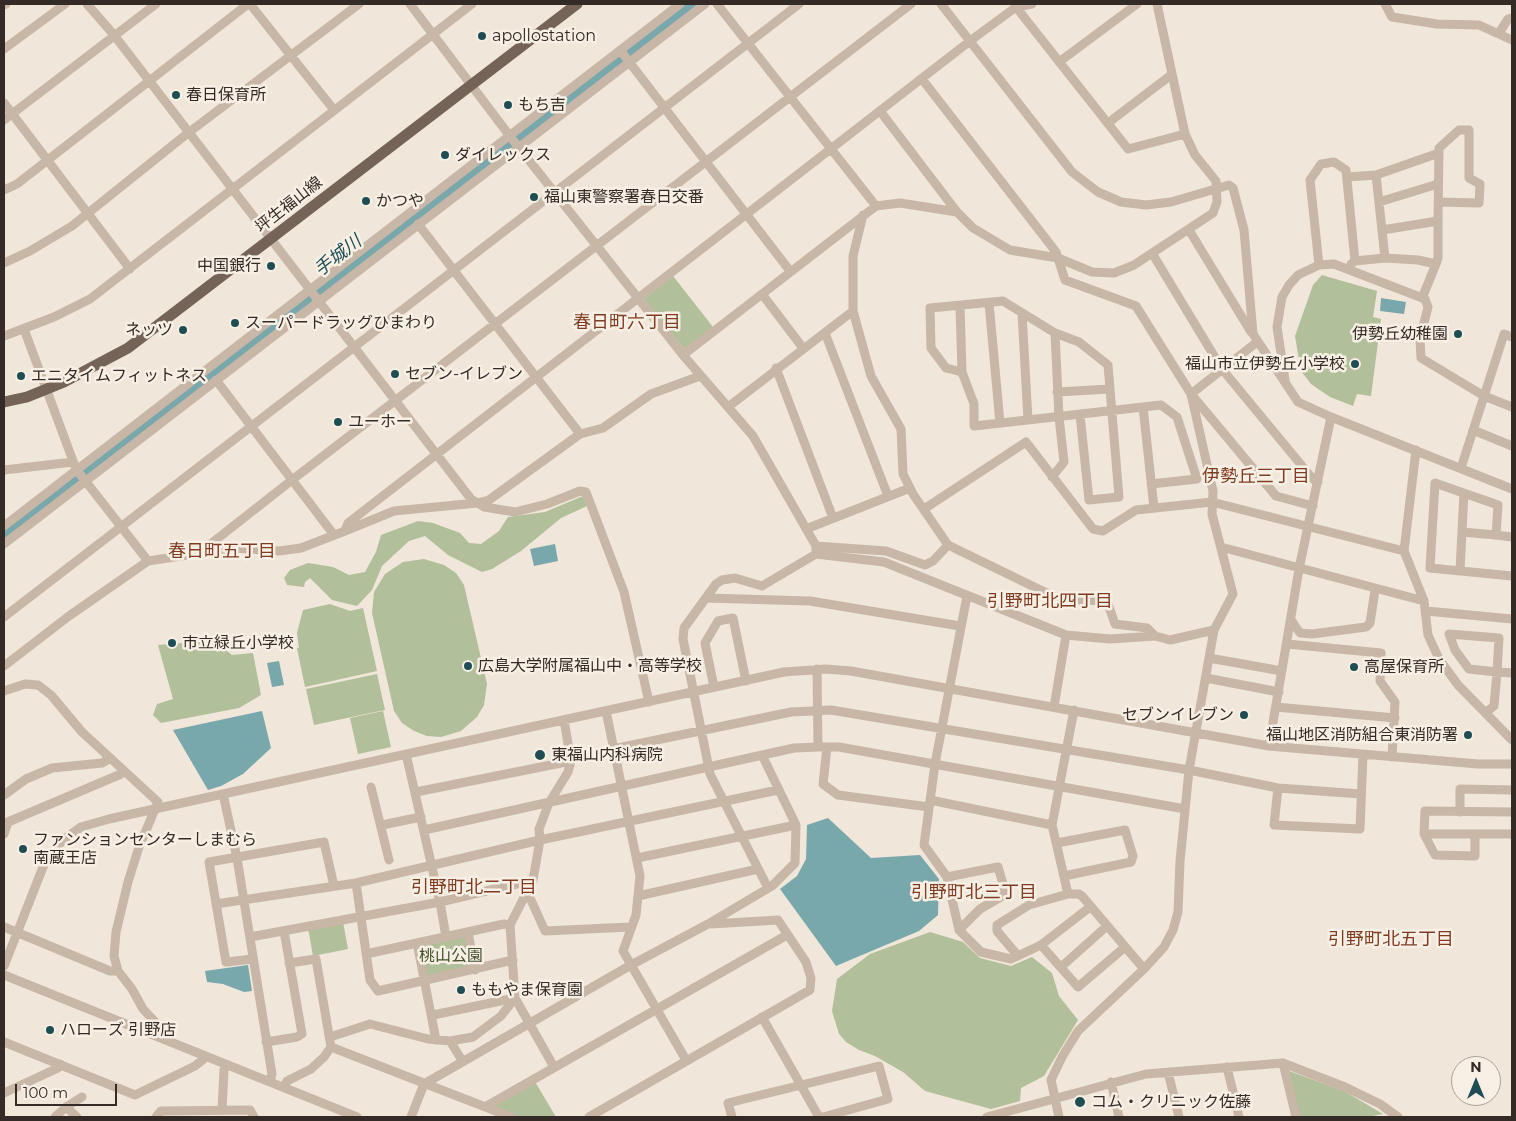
<!DOCTYPE html>
<meta charset="utf-8">
<style>
body{margin:0}
#map{position:relative;width:1516px;height:1121px;overflow:hidden;background:#f0e6d9;font-family:Montserrat,sans-serif}
canvas{display:block}
.frame{position:absolute;inset:0;border:5px solid #342b27;pointer-events:none}
.north{position:absolute;left:1451px;top:1056px;width:50px;height:50px;box-sizing:border-box;background:#f8f0e5;border:1px solid #aaa199;border-radius:50%;rotate:0deg;font-size:14px;font-weight:700;line-height:20px;text-align:center;color:#342b27}
.north::after{content:'';display:block;margin:auto;width:18px;height:22px;background:#1e4e54;clip-path:polygon(50% 0,100% 100%,50% 72%,0 100%)}
.scale{position:absolute;left:15px;top:1084px;width:102px;height:22px;box-sizing:border-box;border:2px solid #342b27;border-top:0;padding-left:6px;font-size:15px;line-height:18px;white-space:nowrap;color:#342b27;-webkit-text-stroke:4px #f8f0e5;paint-order:stroke}
</style>
<div id="map">
<canvas width="1516" height="1121"></canvas>
<div class="frame"></div>
<div class="north">N</div>
<div class="scale">100 m</div>
</div>
<script>
const c = document.querySelector('canvas').getContext('2d');
c.lineJoin = 'round';
function fillPath(path, color) {
  c.fillStyle = color;
  c.fill(path, 'evenodd');
}
function toPath(rows) {
  const path = new Path2D();
  for (const r of rows) {
    path.moveTo(r[0], r[1]);
    for (let i = 2; i < r.length; i += 2) path.lineTo(r[i], r[i + 1]);
  }
  return path;
}
function stroke(path, color, width, dash) {
  c.strokeStyle = color;
  c.lineWidth = width;
  c.lineCap = dash ? 'butt' : 'round';
  c.setLineDash(dash || []);
  c.stroke(path);
}
function write(font, color, halo, rows, align = 'center') {
  c.font = font + ' Montserrat,"Noto Sans JP",sans-serif';
  c.lineWidth = 5;
  c.setLineDash([]);
  c.textBaseline = 'middle';
  c.strokeStyle = halo;
  c.fillStyle = color;
  for (const [text, x, y, turn = 0] of rows) {
    c.save();
    c.translate(x, y);
    c.rotate((+turn || 0) * Math.PI / 180);
    c.textAlign = isNaN(turn) ? turn : align;
    if (halo) c.strokeText(text, 0, 0);
    c.fillText(text, 0, 0);
    c.restore();
  }
}
fillPath(toPath([
 [1322,275,1377,291,1373,317,1381,319,1371,396,1357,394,1353,406,1330,397,1311,384,1301,371,1295,336,1313,285],
 [673,276,713,327,684,349,644,299],
 [583,496,587,506,561,518,521,551,492,569,482,572,448,555,425,536,409,541,382,566,372,590,357,606,332,600,310,578,305,582,304,587,287,585,284,578,290,570,308,563,333,567,349,575,365,572,376,552,381,535,418,521,433,523,460,533,469,543,481,544,499,531,508,517,545,512],
 [424,559,444,565,456,573,464,585,487,684,484,705,477,717,461,731,441,737,427,736,414,731,402,723,394,711,372,613,374,592,385,574,403,562],
 [330,604,350,611,363,608,377,671,305,687,297,648,299,648,297,633,303,610],
 [223,640,223,648,232,655,253,653,261,695,239,708,161,723,153,715,157,704,173,699,158,645],
 [377,674,385,710,314,725,306,689],
 [383,711,391,747,358,754,350,718],
 [343,922,348,949,313,956,308,928],
 [930,932,963,942,980,958,1011,966,1032,957,1052,973,1059,996,1078,1020,1044,1076,1021,1088,1020,1101,991,1109,925,1091,903,1072,875,1056,859,1050,846,1042,839,1034,832,1011,837,979,870,954],
 [467,933,474,970,426,980,418,944],
 [1289,1071,1344,1091,1383,1114,1367,1117,1300,1117],
 [534,1080,556,1117,514,1117,488,1107]
]), '#b1bf9a');
fillPath(toPath([
 [1381,298,1406,302,1404,314,1380,311],
 [555,544,558,561,534,566,530,549],
 [279,661,284,685,272,687,267,663],
 [262,711,271,748,243,774,221,786,208,790,173,730],
 [828,818,871,858,920,855,939,879,938,915,919,931,836,966,780,889,797,876,806,859,807,825],
 [248,965,252,991,244,992,223,984,207,982,205,971]
]), '#79a8ac');
stroke(toPath([
 [4,535,694,4]
]), '#79a8ac', 12);
stroke(toPath([
 [87,4,114,35,471,499,484,507,515,512,547,504,580,491,586,492,624,592,649,702],
 [250,4,334,110],
 [410,4,509,135,683,355,753,436,816,546,816,554],
 [717,4,876,206],
 [941,4,1072,172,1098,192,1121,202,1146,205,1171,202,1229,185,1233,188,1244,230,1253,334,1298,402,1331,417,1512,489],
 [1385,4,1392,17,1437,24,1479,25,1512,40],
 [4,5,6,4],
 [1018,5,1016,7,1128,149,1185,134],
 [1499,33,1508,19,1512,18],
 [4,49,65,4],
 [620,50,790,271],
 [1059,62,1137,4],
 [922,79,1056,252,1065,280,1136,306,1191,394,1213,491,1212,514,1233,594,1214,630,1189,770,1180,861,1178,912,1173,930,1164,947,1144,969,1078,1031,1062,1057,1051,1080,1059,1117],
 [4,103,130,269],
 [880,111,957,212],
 [4,120,156,4],
 [1108,123,1171,75],
 [1376,175,1385,258],
 [1347,177,1376,175,1439,153],
 [4,190,17,184,248,4],
 [1379,202,1438,184],
 [863,215,853,256,853,311,871,376,901,429,903,474,913,494,948,545,1059,599,1107,601,1115,624,1147,628,1155,636],
 [418,224,580,434],
 [1189,230,1251,332],
 [1382,230,1438,221],
 [1152,253,1222,369,1312,478,1318,482],
 [1355,261,1385,258,1418,260,1436,264,1438,258,1438,221,1439,148,1459,130,1469,130,1469,178,1480,184,1479,203,1438,202],
 [4,263,30,251,72,226,188,133,359,4],
 [1319,265,1310,180,1321,164,1334,162,1346,170,1355,261,1351,264],
 [762,294,803,348],
 [1422,298,1436,264],
 [989,303,1000,423],
 [960,306,962,372,974,404,974,426,1161,405,1177,417,1197,479,1151,484],
 [1022,313,1028,420],
 [24,329,76,469,148,561],
 [825,333,888,496],
 [4,336,54,317,90,299,472,4],
 [1257,342,1191,394,1276,496,1313,506],
 [683,355,876,206,900,203,957,212,973,228,1010,250,1058,258,1092,272,1114,273,1134,265,1213,213,1217,202,1216,181,1195,155,1185,134,1157,4],
 [776,368,833,518],
 [962,372,946,368,931,348,930,308,1003,301,1055,333,1079,342,1108,365,1119,497,1089,500,1080,415],
 [216,380,334,535],
 [1285,380,1277,327,1282,297,1289,285,1298,275,1319,265,1334,264,1425,299,1428,307,1420,339,1421,358,1484,396,1512,407],
 [1057,392,1110,389],
 [728,407,853,311],
 [1143,407,1154,508],
 [1473,430,1512,446],
 [1416,450,1404,551,1424,601,1428,635,1439,659,1458,685,1512,740],
 [1461,468,1504,334,1512,337],
 [4,470,73,462],
 [1052,477,1064,462,1059,417,1055,333],
 [924,509,1026,442,1093,529,1103,531,1136,510,1212,502,1404,551],
 [4,526,680,4],
 [806,529,910,488],
 [345,531,394,511,477,503,489,500,580,434,603,428,651,394,700,376],
 [1462,532,1496,535],
 [1512,537,1496,535,1498,505,1435,483,1430,568,1512,576],
 [4,544,705,4],
 [816,546,886,551,925,565,933,561,948,545],
 [1221,547,1424,601],
 [208,552,208,546,292,480,911,4],
 [1460,570,1464,493],
 [967,596,935,764,924,845,947,877,959,930,981,952,1011,959,1041,945,1090,907],
 [706,598,810,601,960,626],
 [1426,611,1512,619],
 [4,617,799,4],
 [1291,620,1300,633,1312,634,1366,627,1370,623,1375,590],
 [1287,644,1381,653,1380,681,1395,702,1392,757],
 [1209,658,1282,671],
 [4,666,69,616,148,561,233,548,279,551,301,548,345,531,348,523,970,41,1016,7,1032,4],
 [817,669,818,747],
 [1206,678,1279,692],
 [714,687,705,643,718,621,733,618,746,681],
 [4,691,25,684,38,685,51,695,82,732,158,802,139,847,128,882,116,932,114,956,118,971,132,989,143,1009,160,1027,161,1037],
 [1054,707,1066,635],
 [1276,707,1395,718],
 [1074,710,1052,825,1068,894,1079,894,1082,896,1144,969],
 [606,711,640,876,636,915,623,951,686,1060],
 [1485,713,1494,706,1497,672,1499,638,1449,634,1455,650,1469,669,1497,672,1512,673],
 [1269,746,1299,569,1331,417],
 [827,747,823,784,838,795,929,807],
 [613,749,791,712,831,710,1189,770,1278,788,1361,794],
 [406,754,440,902,446,937],
 [371,787,389,860],
 [1278,788,1274,825,1360,829,1363,755],
 [416,792,571,761],
 [223,794,237,858,272,1074,270,1081],
 [4,795,26,779,52,768,102,763,109,759],
 [930,800,1052,825],
 [1460,812,1460,789,1512,790],
 [1512,812,1425,811,1424,834,1435,855,1475,856,1475,834,1512,834],
 [382,825,421,817],
 [424,830,794,748,818,747,839,747,1185,809],
 [4,834,8,822,121,774,124,771],
 [1424,834,1475,834],
 [1057,843,1125,830,1133,856,1131,862,1064,876],
 [637,858,796,825],
 [947,877,998,867,1006,894,980,909,959,930],
 [356,883,370,980,378,991,513,960],
 [768,888,710,774,683,639,684,628,716,584,722,580,735,578,762,586,816,554,884,562,1066,635,1110,639,1155,636,1170,640,1214,630],
 [526,896,531,900,545,931,630,927],
 [638,896,758,869],
 [216,904,356,883,540,840,778,790],
 [510,925,533,880,540,840,539,829,549,803,568,772,571,761,564,720],
 [4,927,110,971,118,971],
 [468,932,475,970],
 [250,937,440,902,533,880],
 [1041,945,1078,987,1125,947],
 [366,954,417,943],
 [1018,956,997,931,997,925,1029,905,1068,894],
 [253,959,226,962,209,862,324,842,334,886],
 [4,966,45,862,63,840,81,827,109,819,223,794,784,672,826,669,851,671,1269,746,1478,764,1512,764],
 [1061,967,1107,926],
 [4,975,357,1117],
 [433,1015,515,998],
 [762,1017,819,1117],
 [330,1037,370,1024,428,1039,450,1041,473,1037,501,1016,515,998],
 [436,1040,417,943,504,924,510,925,515,998,554,1067],
 [450,1041,463,1062],
 [4,1042,135,1095,195,1066,206,1057],
 [266,1042,297,1037,302,1034,284,931],
 [331,1047,511,1117],
 [1283,1063,1296,1117],
 [1227,1067,1239,1117],
 [1168,1072,1179,1117],
 [1111,1082,1119,1117],
 [284,1087,287,1081,311,1069,324,1057,331,1047,316,959,289,963],
 [4,1093,58,1068,60,1064],
 [66,1107,82,1097],
 [485,1107,787,935],
 [222,1110,224,1070,226,1064],
 [55,1117,66,1107,77,1117],
 [156,1117,161,1111,250,1110,254,1117],
 [411,1117,424,1084,631,965,708,924,772,886,795,863,796,825,762,755],
 [589,1117,810,990,811,978,806,962,778,920,711,924],
 [732,1117,728,1103,879,1066,888,1099,823,1117],
 [987,1117,1146,1074,1283,1063,1345,1087,1380,1104,1398,1117]
]), '#c8b6a6', 9);
stroke(toPath([
 [4,402,27,397,64,382,128,348,577,4]
]), '#756358', 11);
for (const [x, y, r, color] of [
 [482,36,5,"#1e4e54"],
 [176,95,5,"#1e4e54"],
 [508,105,5,"#1e4e54"],
 [445,155,5,"#1e4e54"],
 [534,197,5,"#1e4e54"],
 [366,201,5,"#1e4e54"],
 [271,266,5,"#1e4e54"],
 [235,323,5,"#1e4e54"],
 [183,330,5,"#1e4e54"],
 [1458,334,5,"#1e4e54"],
 [1355,364,5,"#1e4e54"],
 [395,374,5,"#1e4e54"],
 [21,376,5,"#1e4e54"],
 [338,422,5,"#1e4e54"],
 [172,643,5,"#1e4e54"],
 [468,666,5,"#1e4e54"],
 [1354,667,5,"#1e4e54"],
 [1244,715,5,"#1e4e54"],
 [1468,735,5,"#1e4e54"],
 [540,755,6,"#1e4e54"],
 [23,849,5,"#1e4e54"],
 [461,990,5,"#1e4e54"],
 [50,1030,5,"#1e4e54"],
 [1080,1102,6,"#1e4e54"]
]) {
  const dot = new Path2D();
  dot.arc(x, y, r, 0, 2 * Math.PI);
  c.fillStyle = color;
  c.fill(dot);
  stroke(dot, '#f8f0e5', 2);
}
write('16px', '#342b27', '#f8f0e5', [
 ["apollostation",492,36],
 ["春日保育所",186,95],
 ["もち吉",518,105],
 ["ダイレックス",455,155],
 ["福山東警察署春日交番",544,197],
 ["かつや",376,201],
 ["中国銀行",261,266,"right"],
 ["スーパードラッグひまわり",245,323],
 ["ネッツ",173,330,"right"],
 ["伊勢丘幼稚園",1448,334,"right"],
 ["福山市立伊勢丘小学校",1345,364,"right"],
 ["セブン-イレブン",405,374],
 ["エニタイムフィットネス",31,376],
 ["ユーホー",348,422],
 ["市立緑丘小学校",182,643],
 ["広島大学附属福山中・高等学校",478,666],
 ["高屋保育所",1364,667],
 ["セブンイレブン",1234,715,"right"],
 ["福山地区消防組合東消防署",1458,735,"right"],
 ["東福山内科病院",551,755],
 ["ファンションセンターしまむら",33,840],
 ["南蔵王店",33,858],
 ["ももやま保育園",471,990],
 ["ハローズ 引野店",60,1030],
 ["コム・クリニック佐藤",1091,1102]
], 'left');
write('16px', '#342b27', '#f8f0e5', [
 ["坪生福山線",289,205,-38]
]);
write('16px', '#42512b', '#f8f0e5', [
 ["桃山公園",451,956]
]);
write('italic 18px', '#1e4e54', '#f8f0e5', [
 ["手城川",338,256,-38]
]);
write('18px', '#803c22', '#f8f0e5', [
 ["春日町六丁目",627,323],
 ["伊勢丘三丁目",1256,477],
 ["春日町五丁目",222,552],
 ["引野町北四丁目",1050,602],
 ["引野町北二丁目",474,888],
 ["引野町北三丁目",974,893],
 ["引野町北五丁目",1391,940]
]);
</script>
